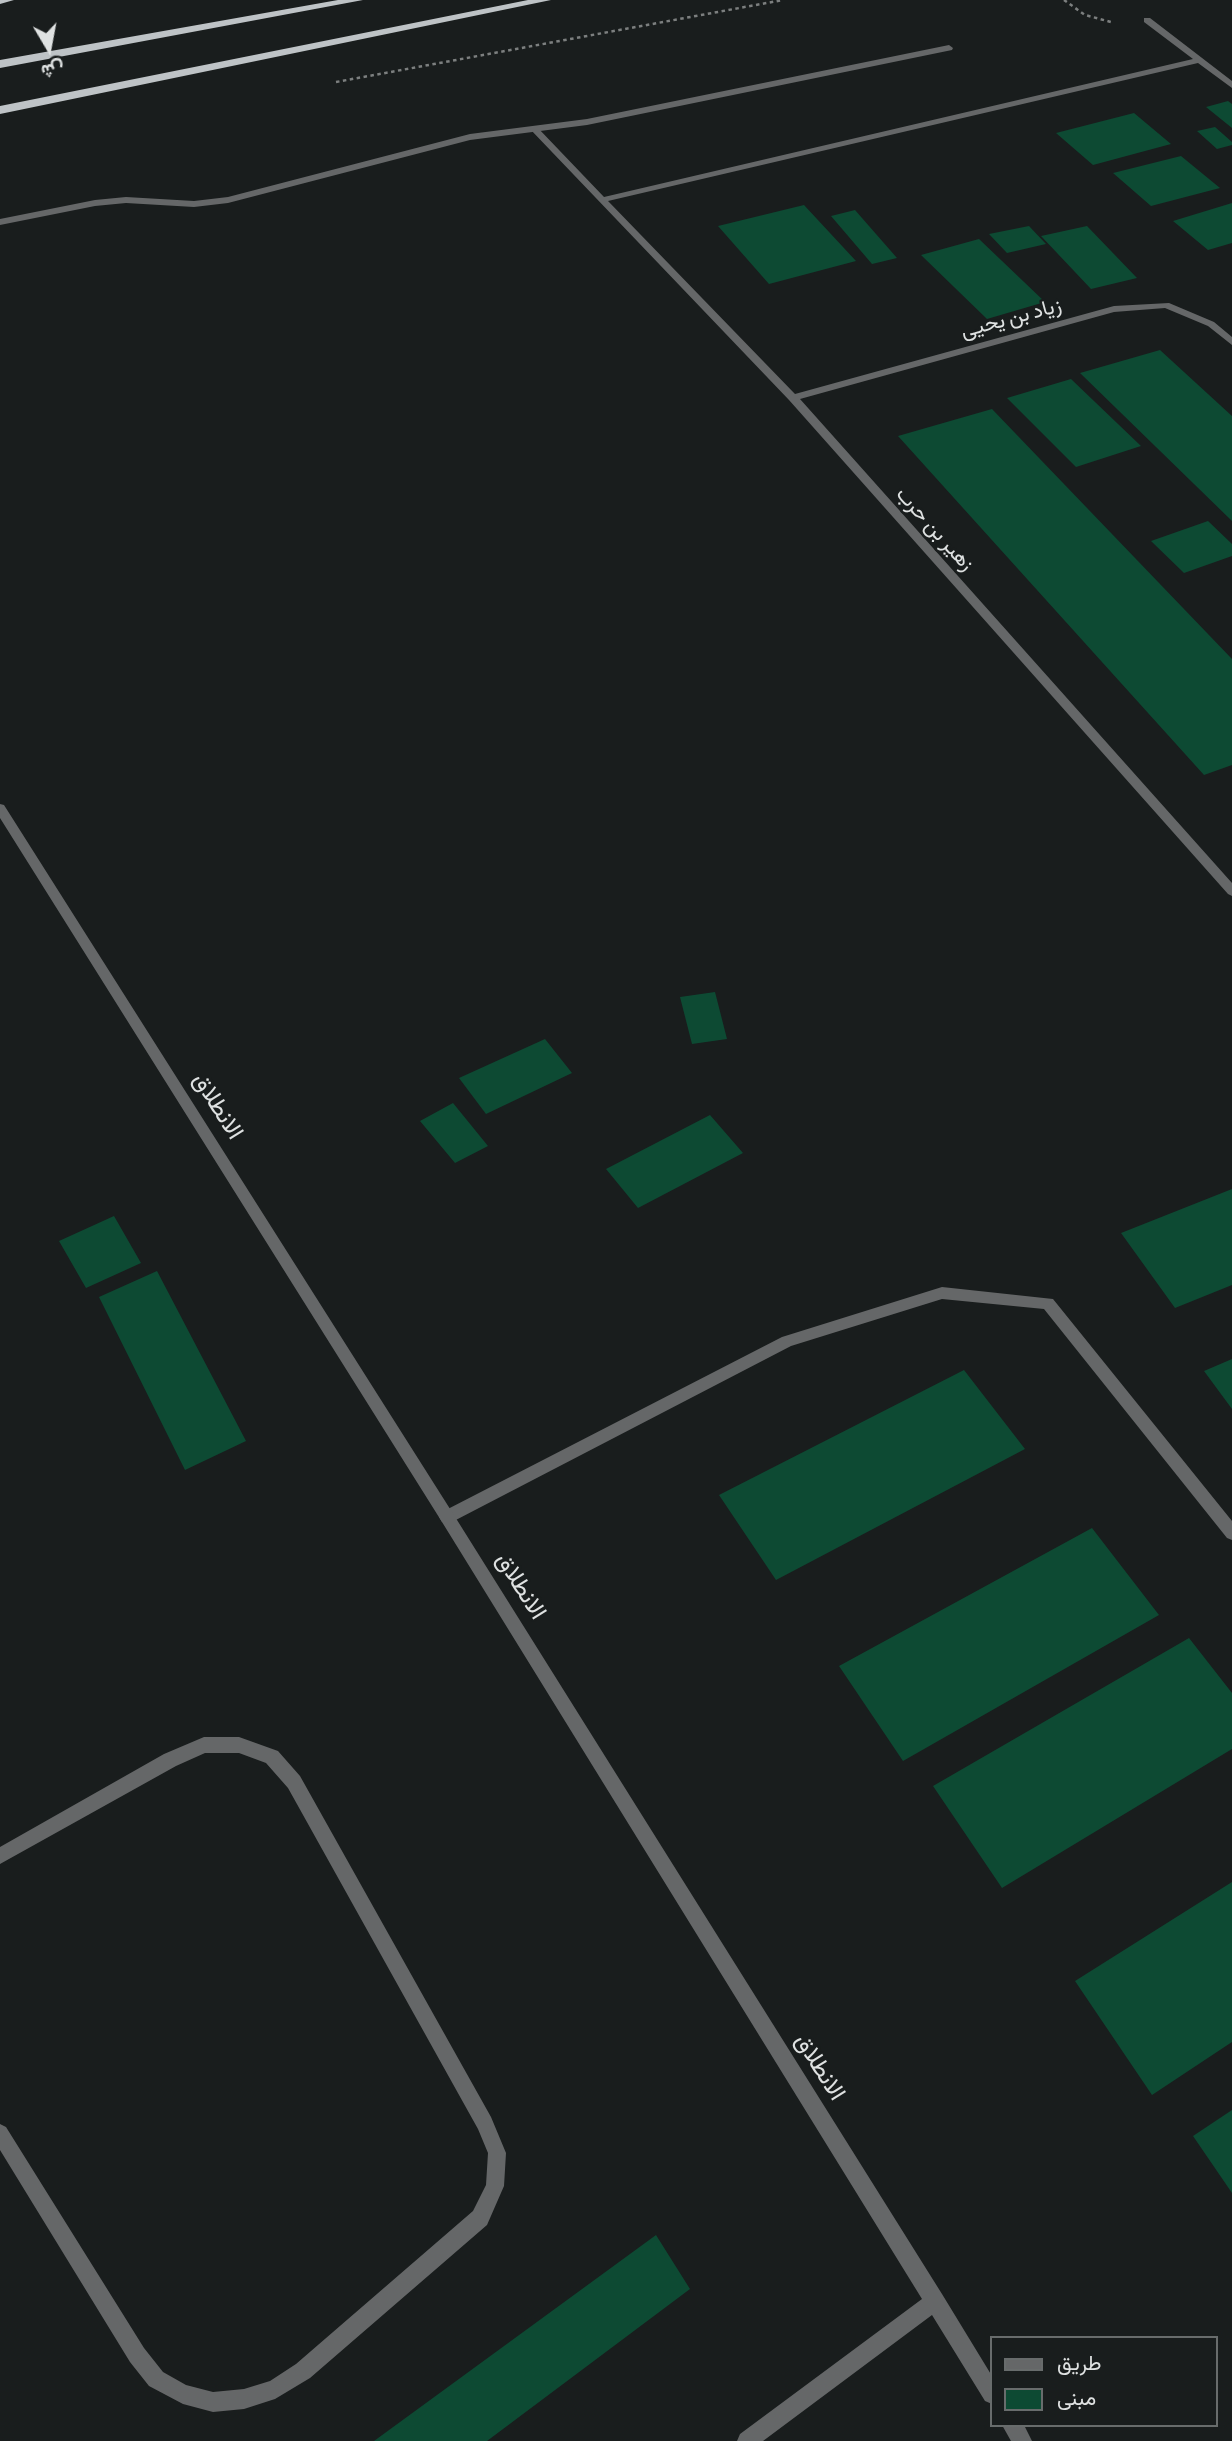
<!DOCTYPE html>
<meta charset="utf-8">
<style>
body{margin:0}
#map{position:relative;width:1232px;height:2441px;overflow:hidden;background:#191d1d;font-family:"Crimson Pro",Vazirmatn,serif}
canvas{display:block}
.legend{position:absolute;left:990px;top:2336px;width:228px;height:91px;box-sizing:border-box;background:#191d1d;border:2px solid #686c6c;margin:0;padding:9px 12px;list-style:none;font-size:21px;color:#dfe2e2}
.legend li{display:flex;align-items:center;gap:14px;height:35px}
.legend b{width:35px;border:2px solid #686c6c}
.north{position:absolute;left:14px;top:14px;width:70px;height:70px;-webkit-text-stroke:5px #191d1d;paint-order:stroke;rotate:170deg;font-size:19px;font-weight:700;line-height:28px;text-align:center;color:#dfe2e2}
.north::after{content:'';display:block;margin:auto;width:24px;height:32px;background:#dfe2e2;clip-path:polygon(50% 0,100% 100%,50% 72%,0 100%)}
</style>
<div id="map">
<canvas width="1232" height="2441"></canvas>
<ul class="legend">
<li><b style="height:9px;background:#656768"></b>طريق</li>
<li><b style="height:19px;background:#0d4a33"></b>مبنى</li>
</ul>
<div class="north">ش</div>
</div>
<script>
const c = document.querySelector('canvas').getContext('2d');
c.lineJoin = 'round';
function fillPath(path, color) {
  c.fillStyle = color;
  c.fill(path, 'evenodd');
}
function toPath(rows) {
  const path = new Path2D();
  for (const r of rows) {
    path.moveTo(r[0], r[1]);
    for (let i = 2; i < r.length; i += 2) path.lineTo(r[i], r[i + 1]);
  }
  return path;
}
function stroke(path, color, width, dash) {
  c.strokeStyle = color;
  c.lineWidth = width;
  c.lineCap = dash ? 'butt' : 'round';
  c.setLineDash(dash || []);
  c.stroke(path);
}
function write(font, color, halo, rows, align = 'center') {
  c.font = font + ' "Crimson Pro",Vazirmatn,serif';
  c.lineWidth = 5;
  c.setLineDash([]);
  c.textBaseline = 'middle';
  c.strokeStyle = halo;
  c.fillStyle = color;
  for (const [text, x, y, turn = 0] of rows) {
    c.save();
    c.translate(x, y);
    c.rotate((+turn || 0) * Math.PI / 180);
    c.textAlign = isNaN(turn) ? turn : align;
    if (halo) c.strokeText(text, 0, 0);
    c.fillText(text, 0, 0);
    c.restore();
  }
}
fillPath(toPath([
 [1228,101,1232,104,1232,128,1206,107],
 [1134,113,1171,144,1093,165,1056,133],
 [1215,127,1232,142,1232,145,1217,149,1197,131],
 [1181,156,1220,188,1151,206,1113,173],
 [1232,203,1232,243,1208,250,1173,221],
 [804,205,856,261,769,284,718,226],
 [855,210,897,258,872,264,831,216],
 [1029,226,1046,244,1007,253,989,234],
 [1087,226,1137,278,1091,289,1041,236],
 [979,239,1045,302,987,319,921,255],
 [1160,350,1232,416,1232,521,1080,373],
 [1071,379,1141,446,1076,467,1007,398],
 [992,409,1232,659,1232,765,1204,775,898,436],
 [1208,521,1232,544,1232,556,1184,573,1151,541],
 [715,992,727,1039,692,1044,680,997],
 [545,1039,572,1073,486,1114,459,1078],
 [453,1103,488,1146,455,1163,420,1121],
 [710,1115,743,1153,638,1208,606,1169],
 [1232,1189,1232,1285,1175,1308,1121,1233],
 [114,1216,141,1263,86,1288,59,1241],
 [157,1271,246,1441,185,1470,99,1297],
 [1232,1359,1232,1409,1204,1371],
 [964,1370,1025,1449,776,1580,719,1495],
 [1092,1528,1159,1615,903,1761,839,1666],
 [1189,1638,1232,1693,1232,1749,1002,1888,933,1786],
 [1232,1882,1232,2042,1152,2095,1075,1981],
 [1232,2110,1232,2193,1193,2136],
 [656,2235,690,2289,487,2441,374,2441]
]), '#0d4a33');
stroke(toPath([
 [1064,0,1085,15,1111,22],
 [336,82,783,0]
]), '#7c7f7f', 2.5, [3.5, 3.5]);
fillPath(toPath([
 [949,45,953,48,952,50,587,125,470,140,228,203,194,207,126,203,95,206,0,225,0,219,95,200,126,197,194,201,228,197,470,134,587,119,949,45],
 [942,1287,1053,1299,1232,1521,1232,1540,1227,1538,1044,1309,942,1299,791,1346,452,1522,447,1524,442,1522,439,1517,442,1512,782,1337,942,1287],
 [204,1737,239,1737,278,1751,300,1776,491,2117,506,2153,504,2186,487,2225,310,2378,275,2399,244,2409,213,2412,183,2404,149,2386,130,2362,0,2150,0,2124,6,2127,144,2348,163,2372,186,2385,213,2392,244,2389,270,2381,296,2364,473,2211,486,2185,488,2153,478,2129,288,1788,266,1763,239,1753,205,1753,176,1766,0,1864,0,1847,164,1754,204,1737]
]), '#656768');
fillPath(toPath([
 [1144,18,1150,18,1232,81,1232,88,1198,63,608,201,795,394,1114,306,1169,303,1214,322,1232,337,1232,345,1208,326,1165,308,1114,312,800,399,1232,883,1232,896,1228,894,789,400,530,129,537,127,604,197,1193,59,1144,22,1144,18],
 [0,804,4,805,452,1512,942,2294,992,2376,992,2404,985,2401,932,2315,763,2441,737,2441,740,2434,922,2299,442,1522,0,818,0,804],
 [1002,2425,1024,2425,1032,2441,1011,2441,1002,2425]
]), '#656768');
fillPath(toPath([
 [0,0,14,0,0,4,0,0],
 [338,0,363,0,0,68,0,60,338,0],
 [528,0,551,0,0,114,0,106,528,0]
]), '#bec3c6');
write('21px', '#dfe2e2', '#191d1d', [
 ["زياد بن يحيى",1011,318,-15],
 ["زهير بن حرب",935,529,48]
]);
write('24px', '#dfe2e2', '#191d1d', [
 ["الانطلاق",218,1106,58],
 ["الانطلاق",521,1586,58],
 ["الانطلاق",820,2067,58]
]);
</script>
